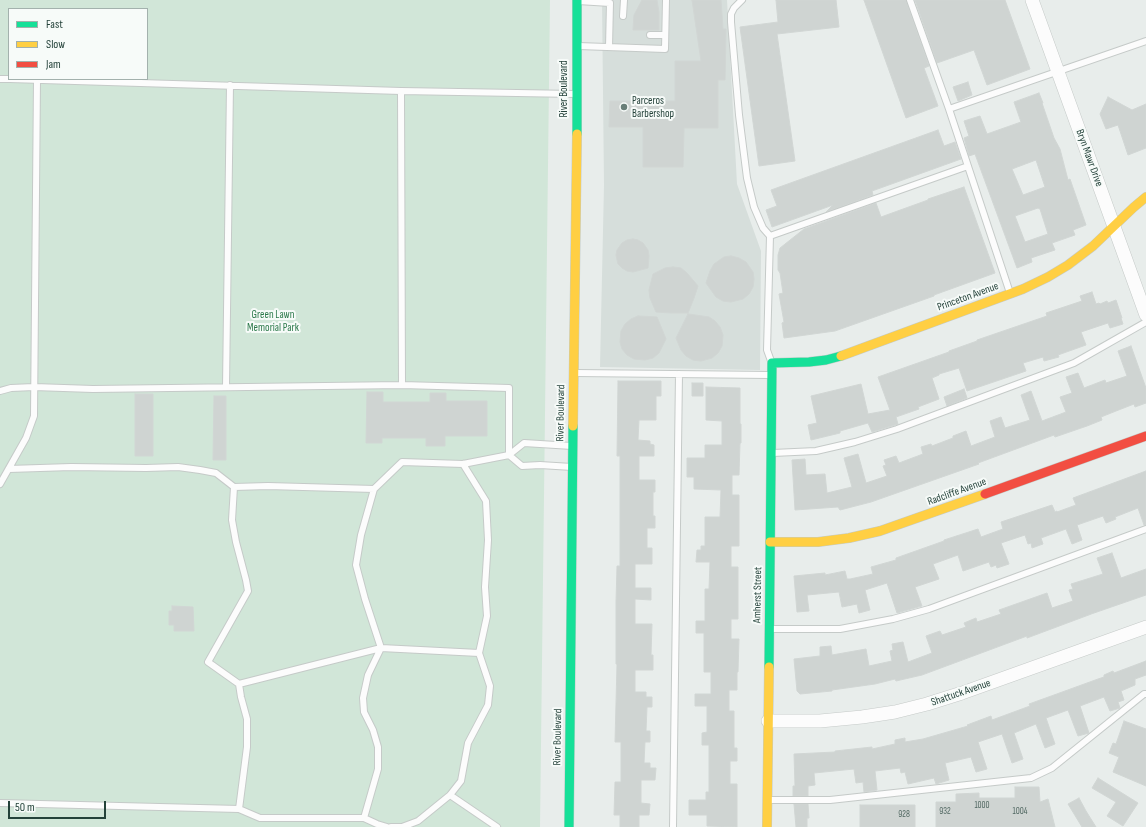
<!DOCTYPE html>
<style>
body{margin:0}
#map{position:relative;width:1146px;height:827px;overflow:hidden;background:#e8edeb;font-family:"Sofia Sans Condensed",sans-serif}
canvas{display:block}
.legend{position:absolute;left:8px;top:8px;width:140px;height:72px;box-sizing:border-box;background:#f7fbf9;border:1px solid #a3b1ad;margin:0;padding:5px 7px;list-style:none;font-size:12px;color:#24423a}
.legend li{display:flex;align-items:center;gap:8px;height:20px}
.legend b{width:20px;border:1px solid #a3b1ad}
.scale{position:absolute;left:8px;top:801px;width:98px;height:18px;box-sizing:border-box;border:2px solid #24423a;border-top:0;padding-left:5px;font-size:12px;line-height:14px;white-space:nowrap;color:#24423a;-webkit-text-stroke:3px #f7fbf9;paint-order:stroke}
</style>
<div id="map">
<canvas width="1146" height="827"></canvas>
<ul class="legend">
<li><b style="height:5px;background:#16e098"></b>Fast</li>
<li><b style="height:5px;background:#ffcf43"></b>Slow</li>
<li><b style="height:5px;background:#f24e42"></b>Jam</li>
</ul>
<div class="scale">50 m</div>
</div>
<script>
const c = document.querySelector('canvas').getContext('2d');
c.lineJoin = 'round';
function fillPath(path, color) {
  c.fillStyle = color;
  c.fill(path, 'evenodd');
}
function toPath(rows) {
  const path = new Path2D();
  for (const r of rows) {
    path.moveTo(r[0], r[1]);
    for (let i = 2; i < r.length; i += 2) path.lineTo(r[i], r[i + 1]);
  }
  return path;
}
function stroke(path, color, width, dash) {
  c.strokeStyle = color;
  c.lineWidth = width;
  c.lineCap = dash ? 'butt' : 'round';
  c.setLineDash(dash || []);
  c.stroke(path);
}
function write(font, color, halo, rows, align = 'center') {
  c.font = font + ' "Sofia Sans Condensed",sans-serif';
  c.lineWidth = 4;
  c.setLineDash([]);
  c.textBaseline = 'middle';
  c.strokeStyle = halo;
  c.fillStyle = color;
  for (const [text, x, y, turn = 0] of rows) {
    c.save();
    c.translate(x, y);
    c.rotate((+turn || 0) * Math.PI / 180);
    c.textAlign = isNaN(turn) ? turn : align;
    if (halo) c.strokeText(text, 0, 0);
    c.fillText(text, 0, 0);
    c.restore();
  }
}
fillPath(toPath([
 [602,0,727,0,737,184,761,251,760,370,600,367,604,185]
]), '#d6dedb');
fillPath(toPath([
 [0,0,550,0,540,827,0,827],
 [9,9,147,9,147,79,9,79]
]), '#d1e6d8');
const building = toPath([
 [642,0,657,0,659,12,659,30,633,30,634,15,642,0],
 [692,0,721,0,723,29,726,29,725,80,718,80,718,128,684,128,683,167,643,167,643,127,609,127,610,101,675,101,675,61,701,61,692,0],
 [776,0,836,0,839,27,777,34,795,161,759,166,740,27,778,22,776,0],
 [864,0,906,0,929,66,924,68,938,106,906,118,864,0],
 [915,0,1005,0,1030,69,987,85,974,50,937,63,915,0],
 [968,82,972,95,958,101,953,87,968,82],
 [1039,93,1043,103,1042,103,1054,138,1060,149,1068,180,1070,179,1086,225,1073,230,1075,235,1052,243,1055,250,1031,258,1032,262,1017,268,975,154,969,156,964,138,969,136,964,121,980,116,987,134,1021,122,1014,102,1039,93],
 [1036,160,1045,187,1023,195,1012,169,1036,160],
 [1038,208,1040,209,1048,234,1025,242,1015,216,1038,208],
 [1108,97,1132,110,1146,104,1146,148,1128,155,1118,125,1106,129,1100,114,1108,97],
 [938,130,944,146,955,142,961,159,872,191,873,195,826,212,833,205,772,227,766,210,777,206,771,190,938,130],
 [964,187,995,273,934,295,934,296,835,331,784,338,782,323,784,322,779,294,783,293,780,273,778,270,778,255,780,248,804,229,876,203,881,217,928,200,928,199,964,187],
 [633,239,638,240,643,243,648,250,649,256,648,268,633,272,627,271,622,268,618,264,616,255,617,250,622,243,627,240,633,239],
 [731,256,739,258,746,262,753,272,754,279,753,287,749,294,743,299,731,302,723,301,716,297,706,283,710,271,714,264,724,257,731,256],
 [673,267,681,268,687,273,698,286,694,298,688,313,672,313,656,312,650,298,649,290,653,274,665,268,673,267],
 [1092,292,1096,304,1099,303,1100,304,1107,301,1108,303,1116,300,1122,318,1121,318,1123,324,1110,328,1108,323,1081,332,1086,345,1058,355,1059,357,1044,361,1043,357,1023,363,1026,371,967,391,959,368,939,374,939,375,932,378,939,399,918,407,919,409,896,417,898,424,872,432,868,423,840,431,840,433,811,440,808,425,817,423,811,396,861,384,868,414,890,410,878,377,949,352,949,351,977,341,977,340,1047,316,1046,313,1082,301,1080,296,1092,292],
 [688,314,709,317,715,321,720,327,723,335,722,346,718,353,712,358,701,361,693,360,686,356,681,350,676,338,688,314],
 [638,316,657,317,666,339,659,353,653,358,645,360,634,359,627,355,622,349,620,342,621,331,625,324,631,319,638,316],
 [1131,346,1146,388,1146,403,1135,407,1134,404,1116,411,1101,417,1102,420,1087,426,1055,437,1054,435,978,463,979,464,871,502,840,510,838,507,795,510,792,460,805,459,806,475,825,474,827,493,852,487,844,458,858,454,866,483,887,476,883,466,886,465,884,460,896,456,899,463,923,454,921,447,931,444,932,446,953,438,953,436,966,431,971,446,995,437,990,421,1001,417,1005,428,1030,420,1021,395,1031,391,1042,421,1066,412,1060,397,1072,393,1066,377,1078,373,1084,388,1105,380,1106,383,1127,376,1118,351,1131,346],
 [618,381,661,381,661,396,656,396,656,420,639,420,638,440,650,441,650,444,654,445,654,456,639,456,639,480,655,480,655,492,653,492,653,516,655,516,655,528,647,528,647,548,652,548,652,564,635,564,635,588,651,588,651,600,635,599,635,624,652,624,651,655,653,655,653,670,635,670,635,692,646,692,646,697,652,697,652,707,647,707,646,731,650,731,650,742,645,742,644,763,650,763,650,768,656,768,655,780,641,780,641,803,650,804,649,815,639,815,639,827,620,827,620,815,614,815,615,782,621,782,621,742,615,742,617,664,616,664,616,602,617,566,620,566,620,456,617,456,618,381],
 [692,383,703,383,703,396,692,396,692,383],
 [706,387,740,388,740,424,741,424,741,443,740,443,739,475,732,475,732,495,739,495,739,546,731,546,731,567,738,567,738,619,731,619,731,639,739,639,738,672,737,672,737,690,729,690,729,711,734,711,734,748,737,748,737,761,730,761,730,784,737,784,737,827,707,826,707,815,689,815,689,800,706,800,706,792,709,792,709,745,702,745,702,733,707,732,707,706,695,706,695,694,711,694,711,672,704,672,704,633,696,633,696,621,705,621,705,589,709,589,710,562,696,562,697,550,701,550,701,546,705,546,705,517,720,517,721,490,694,489,694,477,687,477,687,458,705,458,705,445,722,445,722,421,706,420,706,387],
 [964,389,967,398,947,406,944,397,964,389],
 [367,392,383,392,383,402,430,402,430,393,446,393,446,401,487,401,487,436,445,436,445,446,426,446,426,438,382,438,382,443,366,443,367,392],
 [135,394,153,394,153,456,135,456,135,394],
 [214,396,226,396,226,460,213,460,214,396],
 [1146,471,1146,525,1144,525,1138,508,1115,517,1116,519,1106,523,1103,516,1077,525,1082,540,1072,544,1066,529,1041,538,1043,544,1032,548,1031,543,1028,544,1025,535,1001,543,1009,564,997,568,996,565,991,567,989,562,963,571,958,555,933,564,939,579,915,587,922,606,897,613,887,583,865,590,870,610,859,613,857,604,842,607,839,592,807,595,809,611,797,612,794,576,825,573,825,575,845,571,847,579,850,579,873,574,871,567,896,560,896,558,944,541,944,540,978,529,981,537,1003,529,1001,522,1052,505,1055,512,1057,511,1057,512,1076,505,1073,498,1146,471],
 [1112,553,1121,578,1146,569,1146,595,1094,613,1027,638,1027,636,922,675,896,681,895,679,875,684,832,690,832,691,800,694,797,691,794,659,820,656,820,647,831,646,832,655,866,649,869,666,892,661,890,651,893,650,892,644,903,642,908,662,932,653,926,636,940,631,942,635,966,627,964,623,976,618,977,622,1001,614,999,610,1047,593,1052,608,1073,601,1069,590,1073,589,1071,584,1103,574,1097,558,1112,553],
 [172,606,193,607,194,631,174,631,174,625,169,625,169,611,172,611,172,606],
 [1146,661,1146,675,1135,679,1135,685,1121,691,1124,700,1118,702,1120,708,1110,711,1104,697,1080,706,1089,733,1078,736,1068,710,1046,718,1055,744,1045,748,1036,724,1014,733,1023,759,1012,763,1002,734,978,742,987,769,976,772,971,757,945,763,949,780,936,784,934,778,908,784,905,772,901,773,900,768,875,771,877,790,864,792,863,782,856,783,854,769,814,773,815,785,808,786,808,796,793,796,793,786,795,786,794,754,835,752,835,751,872,747,872,749,895,744,895,740,905,738,905,742,923,739,968,726,967,725,991,716,992,720,1030,706,1029,704,1054,695,1098,679,1104,677,1104,675,1113,671,1114,673,1146,661],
 [1124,721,1146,729,1146,786,1113,772,1119,757,1109,753,1113,743,1116,744,1124,721],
 [1098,778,1138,803,1123,826,1107,816,1116,802,1092,788,1098,778],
 [1015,787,1039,787,1040,802,1048,799,1055,827,936,827,936,802,956,802,956,794,979,793,979,798,1015,798,1015,787],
 [1079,798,1086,811,1096,827,1082,827,1068,804,1079,798],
 [794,804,808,804,809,818,807,818,807,827,796,827,794,804],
 [860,805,915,805,915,827,860,827,860,805]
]);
fillPath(building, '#cfd4d2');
stroke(building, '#d1d6d4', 1);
const lane = toPath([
 [742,0,734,8,731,14,731,22,739,115,747,178,754,207,763,228,770,236],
 [910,0,949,109,1010,293],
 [578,1,610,3,609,47],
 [623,16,624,0],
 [650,35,665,35],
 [578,46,665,49,666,0],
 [0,79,9,79],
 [10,79,401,91,575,94],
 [401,91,402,385],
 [949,109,1146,41],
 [771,361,767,350,770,236,968,166],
 [575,373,770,375],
 [226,387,230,85],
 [0,391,11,388,34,387,93,389,402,385,509,388,509,455],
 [773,453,816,451,855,442,897,429,1074,363,1146,322],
 [509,455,522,466,540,465,572,467],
 [9,469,71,467,146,468,178,467,200,470,216,473,234,487,268,486,374,489,402,462,463,464,509,455,524,443,572,446],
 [0,484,26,438,34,416,37,80],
 [234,487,232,520,236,542,246,580,248,591,208,662,239,684,241,697,247,719,247,747,239,809],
 [770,629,840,629,893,619,929,609,1146,529],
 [239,684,381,648,479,653],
 [450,795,497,827],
 [769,800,830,800,1031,778,1052,768,1144,694,1146,694],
 [0,803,239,809,260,818,364,818,377,824,387,827],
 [364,818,378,769,378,747,373,730,364,712,363,698,368,675,381,648,365,599,356,565,361,535,374,489],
 [391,827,402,827,418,821,450,795,461,781,468,743,488,705,490,686,479,653,487,616,485,587,488,540,486,501,463,464],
 [673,827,679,374]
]);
const street = toPath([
 [1032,0,1146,315],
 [768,721,820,721,862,717,895,712,927,704,962,693,1146,627]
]);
const fast = toPath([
 [577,134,577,0],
 [769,667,772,363,809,362,826,360,841,356],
 [569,827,573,426]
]);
const slow = toPath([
 [841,356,1023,289,1048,277,1068,265,1093,246,1134,207,1146,197],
 [573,426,577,134],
 [770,542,818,542,849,538,880,531,985,494],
 [767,827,769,667]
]);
const jam = toPath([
 [985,494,1146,436]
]);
stroke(lane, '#c5cac8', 8);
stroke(street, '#c5cac8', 14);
stroke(fast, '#c3cbc8', 10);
stroke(slow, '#c3cbc8', 10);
stroke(jam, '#c3cbc8', 10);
stroke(lane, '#fcfcfc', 6);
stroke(street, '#fcfcfc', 13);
stroke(fast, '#16e098', 9);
stroke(slow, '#ffcf43', 9);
stroke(jam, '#f24e42', 9);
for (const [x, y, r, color] of [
 [624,107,4,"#697e78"]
]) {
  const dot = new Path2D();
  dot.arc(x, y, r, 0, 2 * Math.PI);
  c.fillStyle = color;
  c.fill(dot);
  stroke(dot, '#f7fbf9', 1.5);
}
write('9px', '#506761', null, [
 ["1000",982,806],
 ["932",945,812],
 ["1004",1020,812],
 ["928",904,815]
]);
write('11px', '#24423a', '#f7fbf9', [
 ["River Boulevard",564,89,-90],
 ["Bryn Mawr Drive",1089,158,70],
 ["Princeton Avenue",968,297,-20],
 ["River Boulevard",561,413,-89],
 ["Radcliffe Avenue",957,492,-20],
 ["Amherst Street",758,595,-89],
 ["Shattuck Avenue",961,693,-19],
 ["River Boulevard",558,737,-89]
]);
write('11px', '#24423a', '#f7fbf9', [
 ["Parceros",632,101],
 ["Barbershop",632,114]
], 'left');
write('11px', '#2d7a4b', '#f7fbf9', [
 ["Green Lawn",273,315],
 ["Memorial Park",273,328]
]);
</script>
